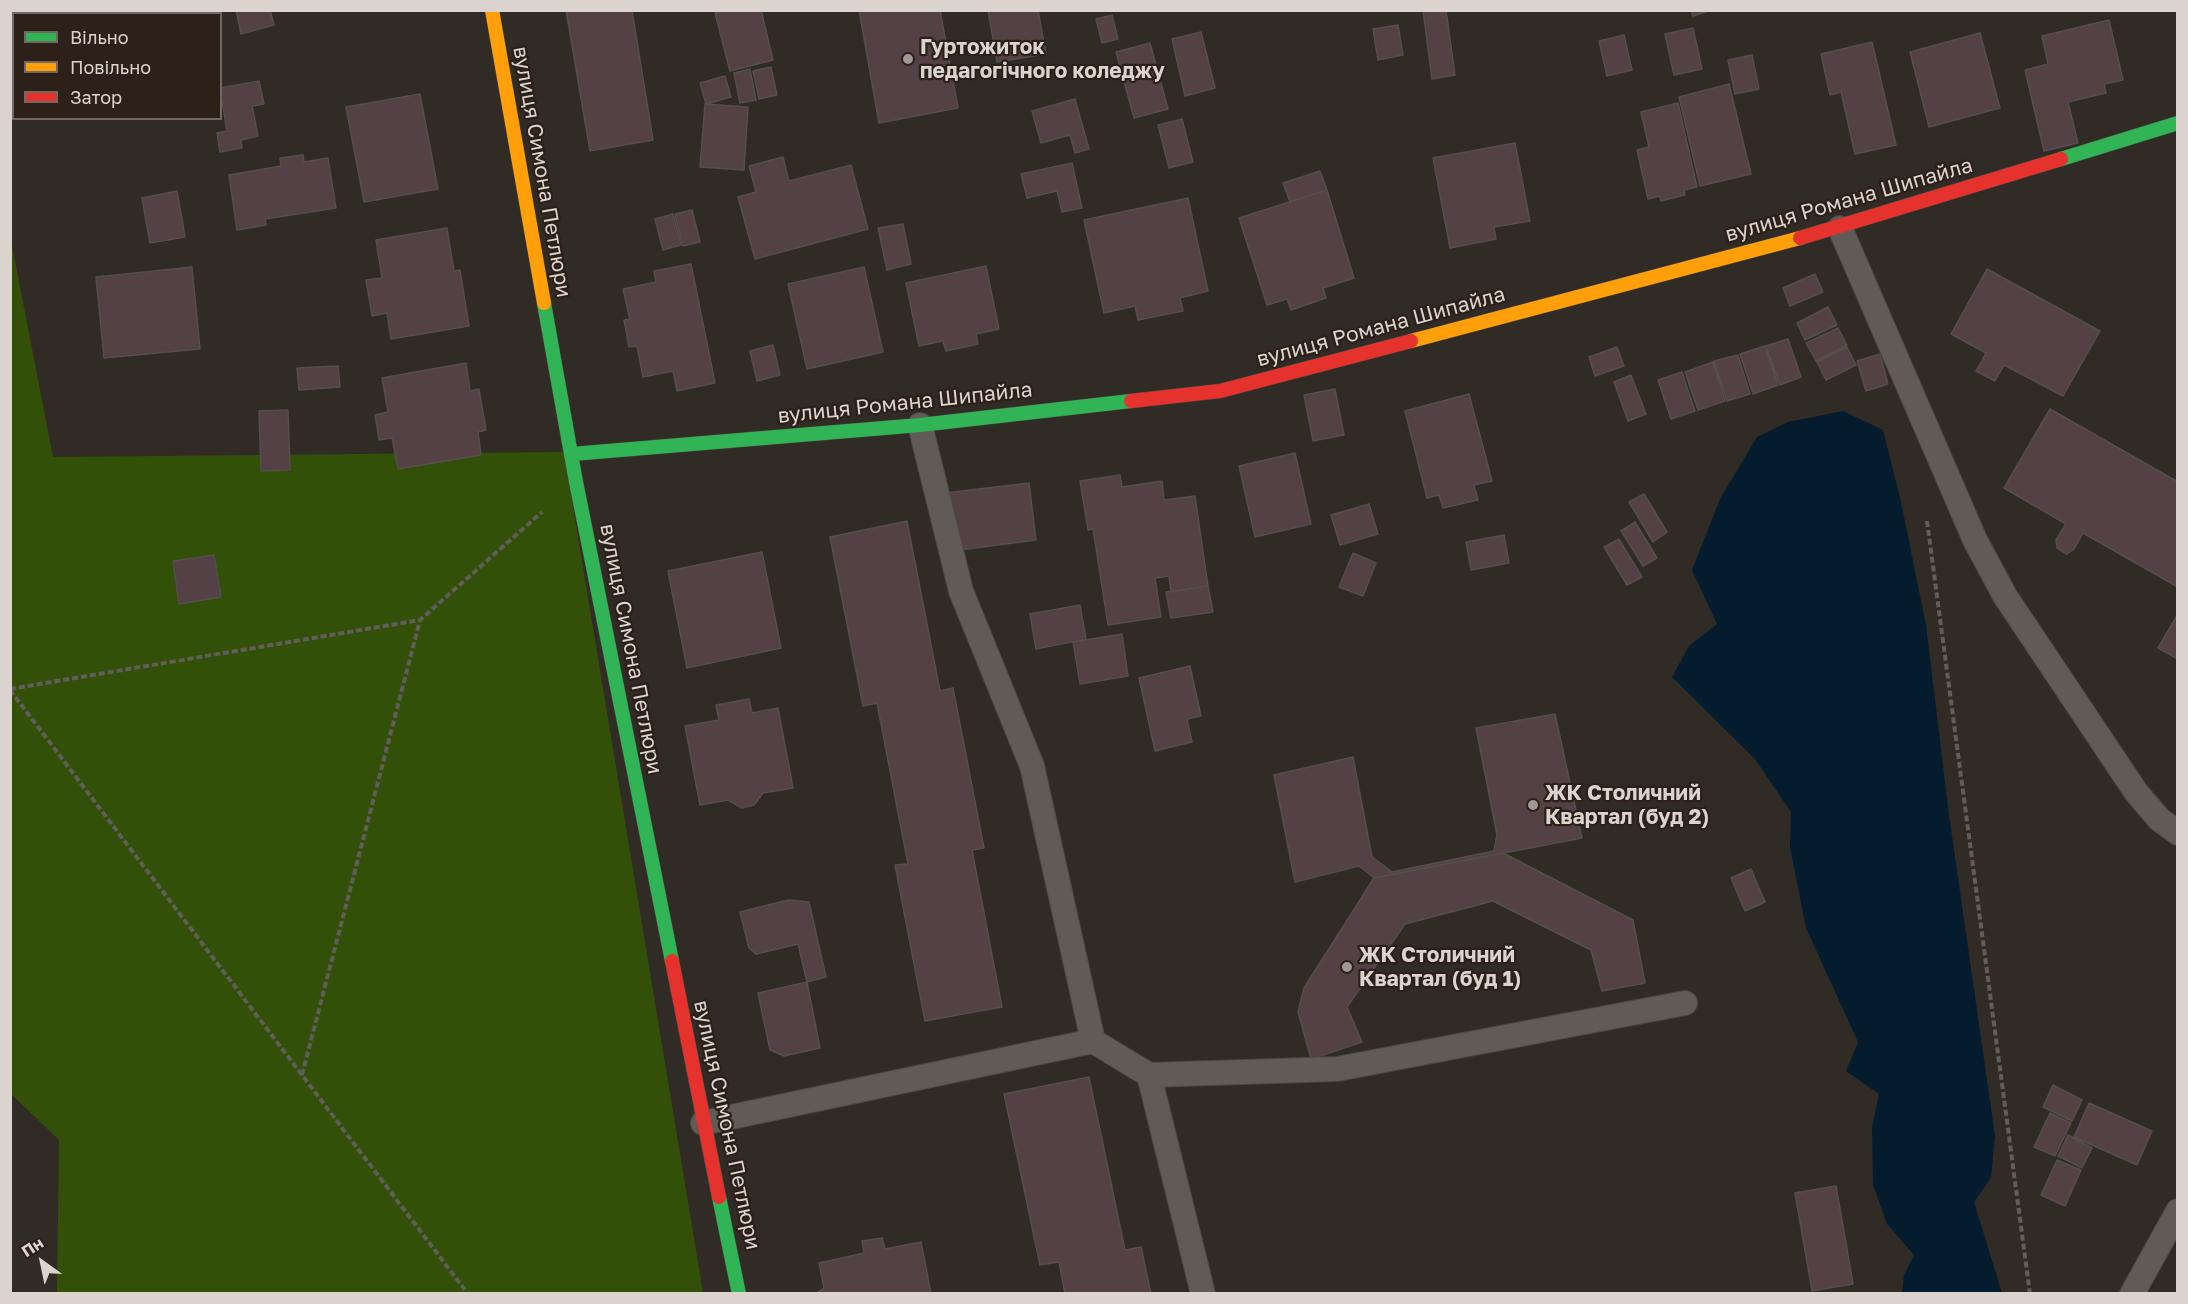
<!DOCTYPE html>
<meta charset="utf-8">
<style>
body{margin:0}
#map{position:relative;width:2188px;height:1304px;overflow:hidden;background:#312b26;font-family:"Golos Text",sans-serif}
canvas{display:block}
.frame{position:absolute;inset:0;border:12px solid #dbd4ce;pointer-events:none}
.legend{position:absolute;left:12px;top:12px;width:210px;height:108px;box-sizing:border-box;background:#2c2018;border:2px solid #726861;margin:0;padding:8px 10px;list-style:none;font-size:18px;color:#dbd4ce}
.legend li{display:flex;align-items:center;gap:12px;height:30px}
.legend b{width:30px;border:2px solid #726861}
.north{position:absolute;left:12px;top:1232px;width:60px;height:60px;-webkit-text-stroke:4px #2c2018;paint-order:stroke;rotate:327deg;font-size:16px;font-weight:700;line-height:24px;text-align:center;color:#dbd4ce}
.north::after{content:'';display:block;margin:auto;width:21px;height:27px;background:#dbd4ce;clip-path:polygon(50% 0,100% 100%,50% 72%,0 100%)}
</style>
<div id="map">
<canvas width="2188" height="1304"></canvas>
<div class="frame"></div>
<ul class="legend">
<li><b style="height:8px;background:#30b455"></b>Вільно</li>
<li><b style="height:8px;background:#ff9f0a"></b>Повільно</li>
<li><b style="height:8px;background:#e5322d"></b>Затор</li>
</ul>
<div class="north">Пн</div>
</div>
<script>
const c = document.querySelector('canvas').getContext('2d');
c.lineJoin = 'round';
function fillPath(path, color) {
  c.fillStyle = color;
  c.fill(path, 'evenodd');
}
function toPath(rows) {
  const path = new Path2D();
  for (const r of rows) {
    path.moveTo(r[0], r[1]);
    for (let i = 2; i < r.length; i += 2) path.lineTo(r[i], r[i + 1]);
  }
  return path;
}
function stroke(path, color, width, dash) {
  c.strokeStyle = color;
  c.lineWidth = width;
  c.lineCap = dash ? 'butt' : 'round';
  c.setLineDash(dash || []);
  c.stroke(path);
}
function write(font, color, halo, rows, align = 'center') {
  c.font = font + ' "Golos Text",sans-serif';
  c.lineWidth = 4.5;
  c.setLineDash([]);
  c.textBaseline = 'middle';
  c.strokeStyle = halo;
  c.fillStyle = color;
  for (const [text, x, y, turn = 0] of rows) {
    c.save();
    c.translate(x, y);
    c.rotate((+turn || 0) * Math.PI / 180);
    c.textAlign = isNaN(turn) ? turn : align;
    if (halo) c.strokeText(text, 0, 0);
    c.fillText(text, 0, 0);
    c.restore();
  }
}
fillPath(toPath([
 [10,235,53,457,564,452,703,1293,57,1293,59,1140,10,1093]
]), '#325008');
fillPath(toPath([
 [1843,411,1883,430,1901,502,1926,625,1949,815,1995,1136,1991,1178,1974,1202,2002,1293,1902,1293,1904,1275,1914,1255,1887,1224,1873,1185,1872,1127,1879,1094,1846,1071,1858,1042,1806,928,1790,847,1791,812,1755,759,1672,677,1689,646,1717,624,1692,570,1720,499,1757,437,1788,422]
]), '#051c2e');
const building = toPath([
 [236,10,270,10,274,25,241,34,236,10],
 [566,10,632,10,653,140,590,151,566,10],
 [724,10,761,10,773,60,730,71,715,13,724,10],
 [859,10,940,10,958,108,879,123,859,10],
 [988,10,1038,10,1046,54,997,62,988,10],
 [1423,10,1446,10,1455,75,1432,79,1423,10],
 [1691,10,1712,10,1693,16,1691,10],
 [1112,15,1118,39,1102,43,1096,19,1112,15],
 [2109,20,2123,80,2104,84,2106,93,2068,102,2078,143,2044,151,2025,70,2048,64,2042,36,2109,20],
 [1398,25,1403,55,1378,60,1373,29,1398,25],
 [1693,28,1702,69,1674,75,1665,34,1693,28],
 [1201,32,1215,88,1185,96,1172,39,1201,32],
 [1980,33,2000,108,1929,127,1910,52,1980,33],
 [1624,35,1632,70,1607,76,1599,41,1624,35],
 [1872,42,1896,145,1855,154,1841,92,1830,95,1821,54,1872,42],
 [1150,43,1168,109,1134,118,1116,52,1150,43],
 [1752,55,1759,89,1735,94,1728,60,1752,55],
 [771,67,777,95,759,99,753,71,771,67],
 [750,69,756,100,740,103,734,73,750,69],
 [725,76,731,97,706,104,700,83,725,76],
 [259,81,264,104,252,106,258,136,241,140,242,148,220,152,217,133,227,131,220,88,259,81],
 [1729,84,1751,174,1700,186,1679,97,1729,84],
 [420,94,438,189,364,202,346,107,420,94],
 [1075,99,1089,149,1075,153,1070,135,1041,143,1032,111,1075,99],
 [1678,103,1697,187,1684,190,1685,195,1661,201,1660,196,1648,199,1637,150,1649,147,1641,112,1678,103],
 [705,104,748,107,744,170,700,167,705,104],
 [1182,119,1193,162,1169,168,1158,125,1182,119],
 [1515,143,1530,221,1494,227,1496,239,1450,248,1433,158,1515,143],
 [303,155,304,162,328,158,336,208,265,219,266,225,237,230,229,175,281,166,280,158,303,155],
 [783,157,789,181,851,165,868,229,755,259,738,197,756,192,749,166,783,157],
 [1072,163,1082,208,1062,212,1057,191,1027,198,1021,174,1072,163],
 [1320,171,1327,190,1290,202,1283,183,1320,171],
 [1327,190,1354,278,1323,288,1326,298,1291,310,1287,299,1267,305,1239,218,1327,190],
 [177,191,185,237,150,243,142,198,177,191],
 [1188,198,1208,291,1180,298,1183,311,1138,320,1135,306,1104,313,1084,220,1188,198],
 [692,210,700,242,683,246,675,214,692,210],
 [673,214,681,245,663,250,655,219,673,214],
 [903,224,911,264,887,270,878,228,903,224],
 [447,228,454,271,460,270,469,326,391,339,387,313,372,316,366,280,382,278,376,240,447,228],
 [691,264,715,383,677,391,673,371,643,377,637,346,629,347,624,320,630,319,623,289,656,282,654,271,691,264],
 [986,266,999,329,976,334,978,344,946,351,943,341,919,346,906,283,986,266],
 [192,267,200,349,104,358,96,277,192,267],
 [864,267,883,352,807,369,788,284,864,267],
 [1987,269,2100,331,2063,396,2004,365,1995,381,1976,371,1986,353,1951,334,1987,269],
 [1815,274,1823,292,1790,306,1783,288,1815,274],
 [1828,307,1837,325,1805,340,1797,323,1828,307],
 [1838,328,1847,345,1816,361,1806,343,1838,328],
 [1788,339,1801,377,1780,385,1766,346,1788,339],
 [773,345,780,375,757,381,750,351,773,345],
 [1765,346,1778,385,1753,394,1740,354,1765,346],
 [1617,347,1624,366,1595,376,1589,357,1617,347],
 [1847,347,1856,365,1826,380,1817,362,1847,347],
 [1880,354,1888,384,1866,391,1857,361,1880,354],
 [1738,355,1750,394,1727,401,1714,361,1738,355],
 [1713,362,1725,401,1698,410,1685,372,1713,362],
 [466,363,470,391,479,389,486,430,478,432,481,455,398,469,392,438,379,440,375,415,388,412,382,378,466,363],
 [338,366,340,387,299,390,297,368,338,366],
 [1682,372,1695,411,1671,419,1658,380,1682,372],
 [1631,375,1646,414,1628,421,1614,382,1631,375],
 [1335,389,1344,435,1313,441,1304,395,1335,389],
 [1469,394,1492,481,1474,485,1478,500,1443,508,1439,495,1427,498,1405,411,1469,394],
 [2050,409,2178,482,2178,587,2083,533,2074,549,2067,554,2057,548,2056,540,2066,524,2004,488,2050,409],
 [288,410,290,470,261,471,259,411,288,410],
 [1295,453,1311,524,1255,537,1239,466,1295,453],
 [1120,475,1122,487,1162,481,1164,500,1195,496,1208,586,1171,592,1169,576,1155,578,1161,617,1108,625,1093,529,1088,530,1080,481,1120,475],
 [1029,483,1036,540,952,551,945,493,1029,483],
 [1644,494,1667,532,1653,542,1629,502,1644,494],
 [1369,504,1378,534,1340,545,1331,515,1369,504],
 [907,521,940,691,953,688,984,848,972,850,1002,1007,925,1021,895,865,908,864,877,703,863,706,830,537,907,521],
 [1635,522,1657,558,1643,566,1621,531,1635,522],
 [1504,535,1509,563,1471,570,1466,542,1504,535],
 [1619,539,1642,577,1627,585,1604,547,1619,539],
 [762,552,781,648,687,668,668,571,762,552],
 [1353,553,1376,563,1363,596,1339,587,1353,553],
 [214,555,221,597,179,604,173,561,214,555],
 [1208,586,1213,612,1171,618,1166,592,1208,586],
 [1080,605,1086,639,1036,649,1030,614,1080,605],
 [2178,614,2178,659,2158,648,2178,614],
 [1122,634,1128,676,1080,684,1073,642,1122,634],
 [1190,666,1201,716,1187,719,1192,742,1155,751,1139,678,1190,666],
 [749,699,752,713,778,708,793,788,763,793,754,805,742,808,728,800,700,805,685,726,719,720,716,705,749,699],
 [1555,714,1582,838,1374,878,1359,866,1295,882,1274,775,1353,757,1372,857,1392,872,1494,851,1497,835,1476,728,1555,714],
 [1503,853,1633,920,1645,983,1602,991,1591,950,1493,901,1405,924,1347,1007,1362,1042,1311,1059,1298,1012,1304,988,1374,878,1503,853],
 [1751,869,1765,902,1745,911,1731,878,1751,869],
 [788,900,809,902,826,977,807,982,798,944,756,954,749,948,740,912,788,900],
 [807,982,820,1048,784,1056,770,1050,758,993,807,982],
 [1089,1077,1125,1250,1141,1247,1151,1294,1065,1294,1059,1262,1040,1265,1004,1094,1089,1077],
 [2053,1085,2082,1100,2072,1121,2043,1107,2053,1085],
 [2089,1103,2152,1131,2137,1165,2074,1137,2089,1103],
 [2050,1113,2071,1123,2055,1156,2034,1147,2050,1113],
 [2068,1135,2092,1148,2082,1168,2058,1156,2068,1135],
 [2057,1160,2081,1170,2065,1206,2041,1195,2057,1160],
 [1836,1186,1853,1284,1812,1291,1795,1193,1836,1186],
 [882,1238,885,1249,921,1242,931,1294,815,1294,824,1288,819,1263,864,1253,862,1241,882,1238]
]);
fillPath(building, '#544146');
stroke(building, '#544e4d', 1.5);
const lane = toPath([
 [1840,228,1975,540,2005,596,2136,792,2159,819,2178,833],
 [920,425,961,591,1032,766,1093,1041],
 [1149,1075,1337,1069,1685,1003],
 [703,1123,1093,1041,1149,1075,1203,1294],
 [2132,1294,2178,1211]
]);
const fast = toPath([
 [2061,159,2178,123],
 [544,303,576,482,672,961],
 [572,454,920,425,1131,401],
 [719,1197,739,1294]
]);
const slow = toPath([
 [492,10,544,303],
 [1411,341,1800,238]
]);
const jam = toPath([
 [1800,238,2061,159],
 [1131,401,1220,391,1411,341],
 [672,961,719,1197]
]);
stroke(lane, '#4b4642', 26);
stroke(fast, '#4b4642', 15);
stroke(slow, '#4b4642', 15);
stroke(jam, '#4b4642', 15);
stroke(toPath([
 [1927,521,2030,1294],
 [10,689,420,620,542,512],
 [10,690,468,1294],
 [302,1075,420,620]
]), '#615d5a', 4, [6, 3]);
stroke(lane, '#605b56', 24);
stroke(fast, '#30b455', 14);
stroke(slow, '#ff9f0a', 14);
stroke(jam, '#e5322d', 14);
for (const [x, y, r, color] of [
 [908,59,6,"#a09993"],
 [1533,805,6,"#a09993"],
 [1347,967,6,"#a09993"]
]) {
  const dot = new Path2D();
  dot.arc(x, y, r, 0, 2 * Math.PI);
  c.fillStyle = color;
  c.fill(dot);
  stroke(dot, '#2c2018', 2);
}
write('bold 21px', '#dbd4ce', '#2c2018', [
 ["Гуртожиток",920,47],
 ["педагогічного коледжу",920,71],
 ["ЖК Столичний",1545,793],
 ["Квартал (буд 2)",1545,817],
 ["ЖК Столичний",1359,955],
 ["Квартал (буд 1)",1359,979]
], 'left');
write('21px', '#dbd4ce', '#2c2018', [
 ["вулиця Симона Петлюри",542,172,80],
 ["вулиця Романа Шипайла",1849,200,-16],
 ["вулиця Романа Шипайла",1381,327,-15],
 ["вулиця Романа Шипайла",905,403,-6],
 ["вулиця Симона Петлюри",631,649,79],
 ["вулиця Симона Петлюри",727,1125,78]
]);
</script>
